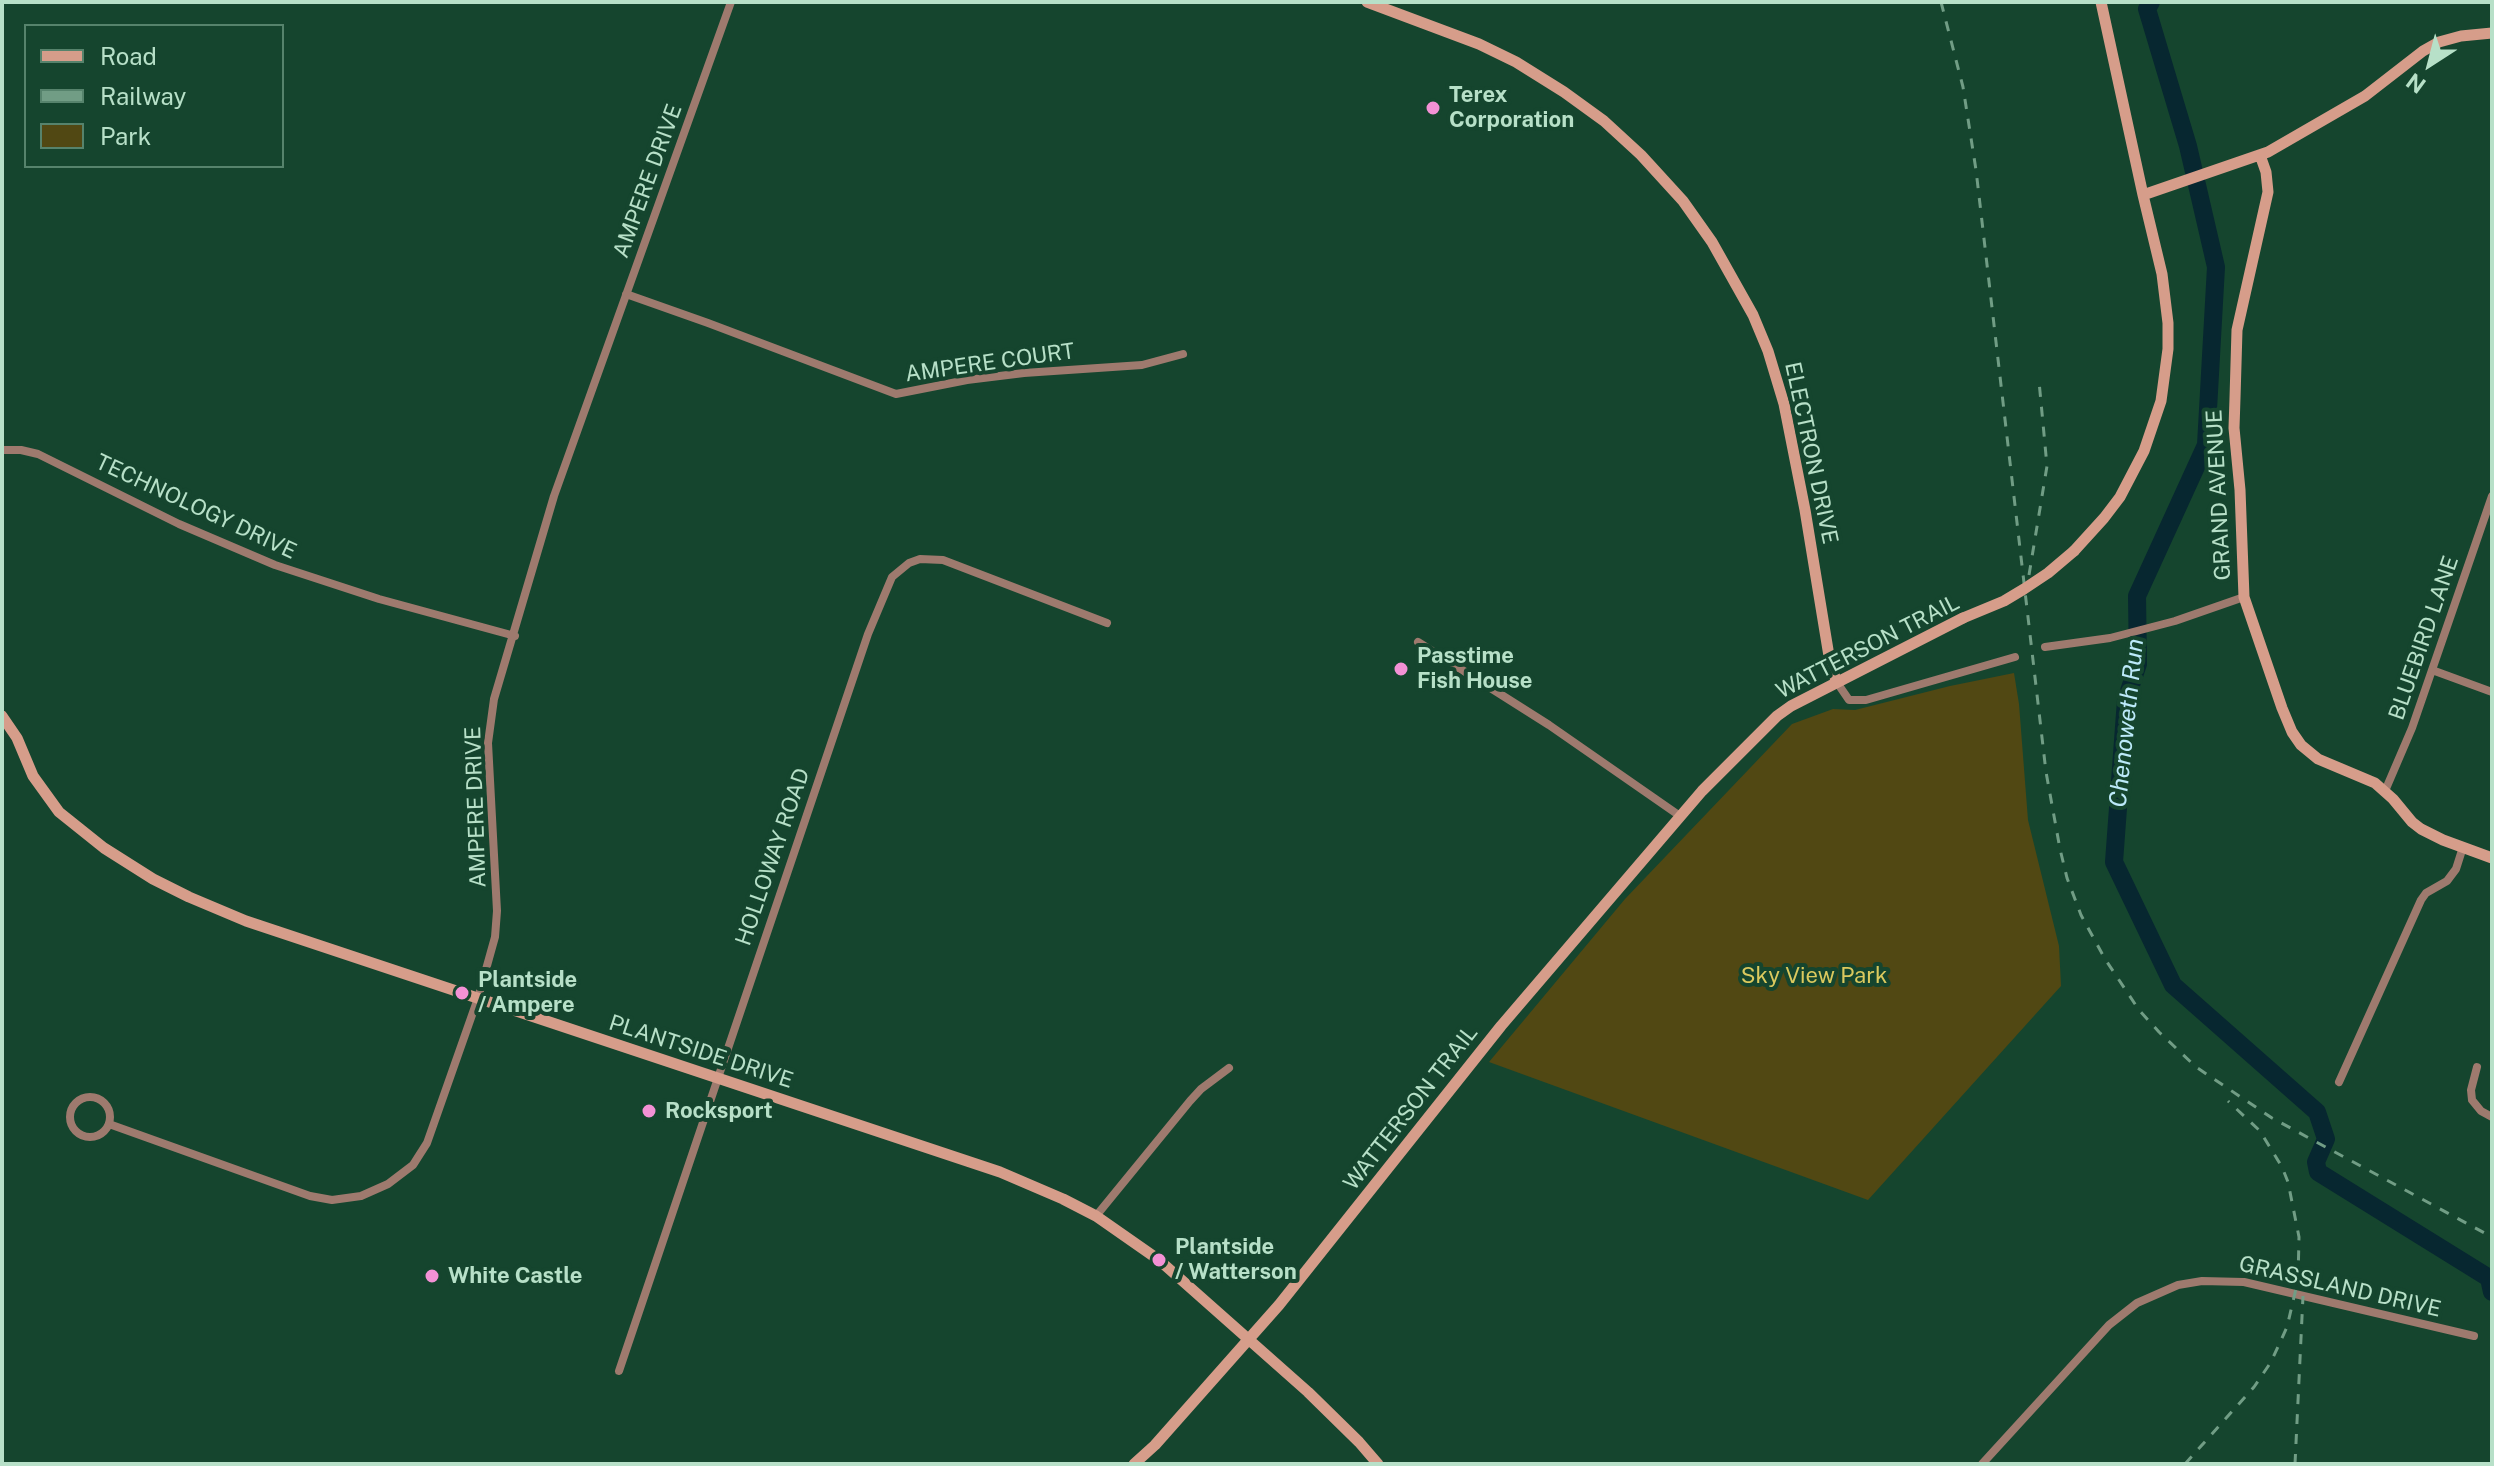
<!DOCTYPE html>
<style>
body{margin:0}
#map{position:relative;width:2494px;height:1466px;overflow:hidden;background:#15452e;font-family:"Public Sans",sans-serif}
canvas{display:block}
.frame{position:absolute;inset:0;border:4px solid #b7e0c8;pointer-events:none}
.legend{position:absolute;left:24px;top:24px;width:260px;height:144px;box-sizing:border-box;background:#15452e;border:2px solid #56836c;margin:0;padding:10px 14px;list-style:none;font-size:24px;color:#b7e0c8}
.legend li{display:flex;align-items:center;gap:16px;height:40px}
.legend b{width:40px;border:2px solid #56836c}
.north{position:absolute;left:2390px;top:24px;width:80px;height:80px;-webkit-text-stroke:6px #15452e;paint-order:stroke;rotate:216deg;font-size:22px;font-weight:700;line-height:32px;text-align:center;color:#b7e0c8}
.north::after{content:'';display:block;margin:auto;width:28px;height:36px;background:#b7e0c8;clip-path:polygon(50% 0,100% 100%,50% 72%,0 100%)}
</style>
<div id="map">
<canvas width="2494" height="1466"></canvas>
<div class="frame"></div>
<ul class="legend">
<li><b style="height:10px;background:#d69d8a"></b>Road</li>
<li><b style="height:10px;background:#719d85"></b>Railway</li>
<li><b style="height:22px;background:#514813"></b>Park</li>
</ul>
<div class="north">N</div>
</div>
<script>
const c = document.querySelector('canvas').getContext('2d');
c.lineJoin = 'round';
function fillPath(path, color) {
  c.fillStyle = color;
  c.fill(path, 'evenodd');
}
function toPath(rows) {
  const path = new Path2D();
  for (const r of rows) {
    if (r.length === 3) {
      path.moveTo(r[0] + r[2], r[1]);
      path.arc(r[0], r[1], r[2], 0, 2 * Math.PI);
      continue;
    }
    path.moveTo(r[0], r[1]);
    for (let i = 2; i < r.length; i += 2) path.lineTo(r[i], r[i + 1]);
  }
  return path;
}
function stroke(path, color, width, dash) {
  c.strokeStyle = color;
  c.lineWidth = width;
  c.lineCap = dash ? 'butt' : 'round';
  c.setLineDash(dash || []);
  c.stroke(path);
}
function write(font, color, halo, rows, align = 'center') {
  c.font = font + ' "Public Sans",sans-serif';
  c.lineWidth = 8;
  c.setLineDash([]);
  c.textBaseline = 'middle';
  c.strokeStyle = halo;
  c.fillStyle = color;
  for (const [text, x, y, turn = 0] of rows) {
    c.save();
    c.translate(x, y);
    c.rotate((+turn || 0) * Math.PI / 180);
    c.textAlign = isNaN(turn) ? turn : align;
    if (halo) c.strokeText(text, 0, 0);
    c.fillText(text, 0, 0);
    c.restore();
  }
}
fillPath(toPath([
 [2014,673,2019,704,2028,820,2059,946,2061,986,1868,1200,1489,1062,1625,899,1792,724,1833,709,1855,710,1950,686]
]), '#514813');
stroke(toPath([
 [2151,2,2147,9,2188,146,2216,267,2206,445,2137,596,2138,664,2126,700,2114,862,2173,985,2317,1112,2326,1139,2316,1162,2318,1172,2489,1278,2492,1292]
]), '#072730', 18);
stroke(toPath([
 [626,294,708,323,896,394,967,380,1024,373,1142,365,1183,354],
 [2,450,21,450,38,454,179,524,275,565,379,599,515,636],
 [1418,642,1549,725,1680,816],
 [2045,647,2110,638,2175,621,2244,597],
 [2432,670,2492,692],
 [1836,681,1849,700,1866,700,2015,657],
 [2385,791,2412,728,2492,496],
 [2477,1067,2471,1090,2472,1100,2481,1111,2492,1117],
 [2339,1082,2421,900,2426,893,2447,881,2456,869,2463,847],
 [90,1117,20],
 [109,1124,310,1196,332,1200,361,1196,388,1184,413,1165,427,1143,478,998,495,937,497,911,488,743,494,699,554,496,731,2],
 [1096,1216,1190,1101,1201,1089,1229,1068],
 [619,1371,868,634,892,577,909,563,920,559,943,560,1107,623],
 [1982,1464,2109,1325,2137,1303,2178,1285,2202,1281,2244,1282,2474,1336]
]), '#9e7a6e', 8);
stroke(toPath([
 [1367,2,1479,44,1516,62,1564,92,1604,121,1641,155,1683,201,1712,242,1753,315,1768,351,1784,404,1805,510,1829,656,1836,681],
 [2260,155,2266,172,2268,192,2237,330,2235,398,2234,428,2240,490,2244,597,2282,708,2292,732,2301,745,2318,759,2375,783,2393,799,2412,822,2421,829,2443,840,2492,858],
 [2143,195,2268,152,2365,96,2423,51,2439,42,2461,36,2492,33],
 [2074,551,2104,518,2120,497,2144,451,2161,401,2168,349,2168,323,2162,274,2143,195,2101,2],
 [2,716,17,738,33,776,59,812,104,848,153,879,189,897,246,921,1000,1172,1063,1199,1096,1216,1159,1260,1308,1392,1359,1442,1378,1464],
 [1134,1464,1155,1445,1279,1305,1501,1026,1702,791,1777,716,1791,706,1963,618]
]), '#d69d8a', 11);
stroke(toPath([
 [1941,2,1963,87,1976,170,2046,772,2060,849,2067,878,2081,915,2105,959,2139,1010,2159,1032,2196,1067,2272,1118,2492,1237],
 [2029,575,2047,466,2039,381],
 [2185,1464,2254,1387,2271,1362,2287,1327,2298,1280,2299,1237,2288,1182,2282,1167,2260,1131,2228,1101],
 [2295,1464,2303,1296]
]), '#719d85', 3, [10, 10]);
stroke(toPath([
 [1963,618,2004,601,2024,589,2048,573,2074,551]
]), '#d69d8a', 11);
for (const [x, y, r, color] of [
 [1433,108,8,"#f391d5"],
 [1401,669,8,"#f391d5"],
 [462,993,8,"#f391d5"],
 [649,1111,8,"#f391d5"],
 [1159,1260,8,"#f391d5"],
 [432,1276,8,"#f391d5"]
]) {
  const dot = new Path2D();
  dot.arc(x, y, r, 0, 2 * Math.PI);
  c.fillStyle = color;
  c.fill(dot);
  stroke(dot, '#15452e', 3);
}
write('bold 22px', '#b7e0c8', '#15452e', [
 ["Terex",1449,95],
 ["Corporation",1449,120],
 ["Passtime",1417,656],
 ["Fish House",1417,681],
 ["Plantside",478,980],
 ["/ Ampere",478,1005],
 ["Rocksport",665,1111],
 ["Plantside",1175,1247],
 ["/ Watterson",1175,1272],
 ["White Castle",448,1276]
], 'left');
write('22px', '#b7e0c8', '#15452e', [
 ["AMPERE DRIVE",648,181,-70],
 ["AMPERE COURT",990,363,-8],
 ["ELECTRON DRIVE",1811,453,78],
 ["GRAND AVENUE",2219,495,-93],
 ["TECHNOLOGY DRIVE",196,507,25],
 ["BLUEBIRD LANE",2424,638,-71],
 ["WATTERSON TRAIL",1868,647,-27],
 ["AMPERE DRIVE",476,807,-92],
 ["HOLLOWAY ROAD",773,857,-71],
 ["PLANTSIDE DRIVE",701,1052,18],
 ["WATTERSON TRAIL",1411,1108,-52],
 ["GRASSLAND DRIVE",2340,1287,13]
]);
write('22px', '#dbc95e', '#15452e', [
 ["Sky View Park",1814,976]
]);
write('italic 24px', '#bceaf9', '#15452e', [
 ["Chenoweth Run",2127,723,-84]
]);
</script>
